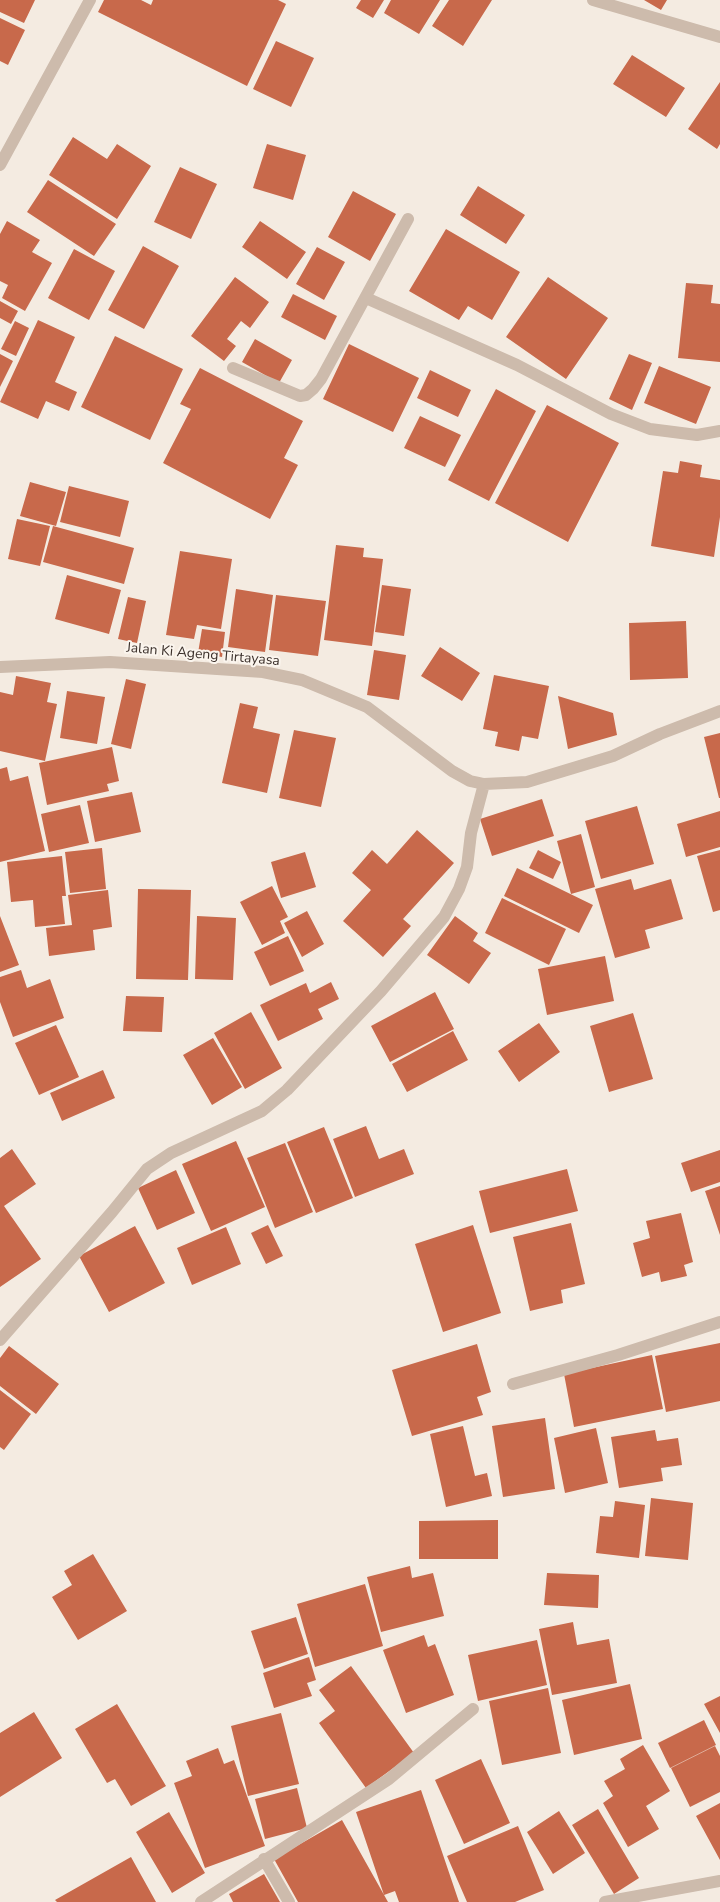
<!DOCTYPE html>
<style>
body{margin:0}
canvas{display:block;background:#f4ebe1}
</style>
<canvas width="720" height="1902"></canvas>
<script>
const c = document.querySelector('canvas').getContext('2d');
c.lineJoin = 'round';
function fillPath(path, color) {
  c.fillStyle = color;
  c.fill(path, 'evenodd');
}
function toPath(rows) {
  const path = new Path2D();
  for (const r of rows) {
    path.moveTo(r[0], r[1]);
    for (let i = 2; i < r.length; i += 2) path.lineTo(r[i], r[i + 1]);
  }
  return path;
}
function stroke(path, color, width, dash) {
  c.strokeStyle = color;
  c.lineWidth = width;
  c.lineCap = dash ? 'butt' : 'round';
  c.setLineDash(dash || []);
  c.stroke(path);
}
function write(font, color, halo, rows, align = 'center') {
  c.font = font + ' "Nunito Sans",sans-serif';
  c.lineWidth = 4;
  c.setLineDash([]);
  c.textBaseline = 'middle';
  c.strokeStyle = halo;
  c.fillStyle = color;
  for (const [text, x, y, turn = 0] of rows) {
    c.save();
    c.translate(x, y);
    c.rotate((+turn || 0) * Math.PI / 180);
    c.textAlign = isNaN(turn) ? turn : align;
    if (halo) c.strokeText(text, 0, 0);
    c.fillText(text, 0, 0);
    c.restore();
  }
}
fillPath(toPath([
 [0,0,35,0,24,23,0,12],
 [104,0,141,0,151,5,153,0,278,0,286,4,247,86,98,12],
 [361,0,384,0,373,18,356,8],
 [391,0,440,0,419,34,384,13],
 [449,0,492,0,463,46,432,26],
 [644,0,667,0,661,10],
 [0,18,25,30,8,65,0,61],
 [276,41,314,58,291,107,253,89],
 [632,55,685,88,666,117,613,84],
 [720,82,720,144,717,149,688,129],
 [73,137,107,159,117,144,151,166,117,219,49,175],
 [267,144,306,155,293,200,253,188],
 [180,167,217,184,191,239,154,222],
 [48,180,116,224,94,256,27,212],
 [478,186,525,215,506,244,460,215],
 [353,191,396,214,370,261,328,237],
 [7,221,40,240,32,252,52,263,25,311,2,298,8,285,0,281,0,234],
 [260,221,306,252,287,279,242,247],
 [446,229,520,272,492,320,468,306,459,320,409,291],
 [143,246,179,266,144,329,108,310],
 [317,247,345,262,324,300,296,284],
 [74,249,115,271,89,320,48,298],
 [235,277,269,302,250,328,241,321,227,339,236,346,224,361,191,336],
 [548,277,608,318,566,379,506,337],
 [686,283,713,285,711,303,720,304,720,362,678,358],
 [293,294,337,316,325,340,281,317],
 [0,301,18,311,11,324,0,318],
 [38,320,75,337,55,382,77,392,69,411,46,401,38,419,0,402],
 [15,321,29,328,16,356,1,349],
 [115,336,183,369,150,440,81,407],
 [255,339,292,360,279,383,242,362],
 [349,344,419,378,393,432,323,399],
 [0,354,13,361,0,387],
 [629,354,652,363,632,410,609,399],
 [659,366,711,387,696,424,644,403],
 [200,368,303,421,284,458,298,465,270,519,163,463,191,409,180,404],
 [430,370,471,390,458,417,417,398],
 [496,389,536,411,489,501,448,480],
 [547,405,619,443,568,542,495,503],
 [420,416,461,435,445,467,404,448],
 [680,461,702,465,700,477,720,480,720,517,714,557,651,546,663,471,678,473],
 [30,482,66,492,56,526,20,516],
 [69,486,129,501,120,537,60,522],
 [17,519,50,526,40,566,8,559],
 [53,526,134,548,124,584,43,562],
 [336,545,364,548,363,557,383,559,372,646,324,640],
 [180,551,232,559,221,629,197,625,194,639,166,635],
 [67,575,121,590,109,634,55,619],
 [382,585,411,589,404,636,375,632],
 [236,589,273,595,265,652,228,647],
 [276,595,326,601,318,656,269,650],
 [128,597,146,601,137,643,118,639],
 [686,621,688,678,630,680,629,623],
 [202,629,225,632,222,657,198,653],
 [440,647,480,673,462,701,421,676],
 [374,650,406,655,399,700,367,695],
 [494,675,549,686,538,739,522,736,519,751,495,746,498,732,483,729],
 [16,676,51,683,47,702,57,704,45,761,0,751,0,692,13,695],
 [126,679,146,684,131,749,111,744],
 [67,691,105,697,97,744,60,738],
 [558,696,613,713,617,735,568,749],
 [240,703,258,707,253,728,280,734,267,793,222,783],
 [294,730,336,738,321,807,279,798],
 [720,733,720,798,719,798,704,737],
 [112,747,119,781,107,784,109,791,47,805,39,763],
 [7,767,10,781,28,776,45,851,0,862,0,769],
 [132,792,141,832,95,842,87,801],
 [542,799,554,836,492,856,480,819],
 [80,805,89,843,49,852,41,814],
 [637,806,654,864,601,879,585,821],
 [720,811,720,847,686,857,677,824],
 [417,830,454,863,403,919,411,926,383,957,343,921,371,890,352,873,372,850,387,864],
 [581,834,595,887,571,894,557,841],
 [102,848,106,889,70,893,65,852],
 [538,850,561,862,553,879,529,868],
 [720,850,720,910,713,912,697,856],
 [305,852,316,887,281,898,271,862],
 [62,856,66,896,62,896,65,924,35,927,33,900,11,902,7,862],
 [517,868,593,905,579,933,504,896],
 [631,879,634,890,671,879,683,919,645,930,650,948,615,958,595,889],
 [272,886,288,917,280,921,285,933,262,945,240,902],
 [138,889,191,890,188,980,136,979],
 [108,890,112,927,93,930,95,950,49,956,46,928,72,925,68,895],
 [502,898,566,929,549,965,485,933],
 [307,911,324,944,302,957,284,923],
 [0,916,19,965,0,972],
 [197,916,236,918,233,980,195,979],
 [455,916,478,933,473,941,491,953,469,984,427,955],
 [288,936,304,971,270,986,254,952],
 [605,956,614,1001,547,1015,538,969],
 [21,970,27,988,50,979,64,1018,13,1037,0,1002,0,977],
 [331,982,339,999,318,1009,323,1019,278,1041,260,1005,306,983,310,993],
 [435,992,454,1029,390,1062,371,1026],
 [126,996,164,997,162,1032,123,1031],
 [251,1012,282,1068,245,1089,214,1033],
 [633,1013,653,1079,609,1092,590,1026],
 [539,1023,560,1052,519,1082,498,1051],
 [56,1025,79,1077,39,1095,15,1043],
 [453,1031,468,1060,407,1092,392,1064],
 [213,1038,242,1087,212,1105,183,1055],
 [103,1070,115,1098,62,1121,50,1093],
 [366,1126,379,1159,404,1149,414,1174,355,1197,333,1139],
 [324,1127,353,1198,316,1213,287,1142],
 [236,1141,265,1207,211,1231,182,1164],
 [285,1143,313,1212,275,1228,247,1158],
 [12,1149,36,1184,4,1206,41,1259,0,1287,0,1158],
 [720,1150,720,1182,691,1192,681,1163],
 [567,1169,578,1211,490,1233,479,1191],
 [176,1170,195,1213,157,1230,138,1188],
 [720,1186,720,1235,705,1191],
 [681,1213,693,1262,684,1265,687,1276,661,1282,659,1272,642,1277,633,1243,650,1238,646,1221],
 [571,1223,585,1284,561,1290,563,1303,530,1311,513,1237],
 [268,1225,283,1256,266,1264,251,1233],
 [473,1225,501,1313,443,1332,415,1244],
 [135,1226,165,1283,109,1312,79,1256],
 [226,1227,241,1264,192,1285,177,1248],
 [720,1343,720,1401,666,1412,655,1356],
 [477,1344,491,1392,477,1397,483,1415,412,1436,392,1370],
 [9,1346,59,1384,36,1414,0,1386,0,1358],
 [652,1355,663,1409,574,1427,564,1374],
 [0,1390,31,1414,4,1450,0,1447],
 [545,1418,555,1489,503,1497,492,1426],
 [463,1426,475,1476,487,1473,492,1496,446,1507,430,1434],
 [596,1428,608,1483,565,1493,554,1438],
 [655,1430,657,1441,678,1438,682,1465,661,1468,663,1481,619,1488,611,1437],
 [651,1498,693,1503,688,1560,645,1556],
 [615,1501,645,1505,639,1558,596,1553,600,1516,613,1517],
 [498,1520,498,1559,419,1559,419,1521],
 [93,1554,127,1611,78,1640,52,1597,72,1585,64,1571],
 [410,1566,412,1578,433,1573,444,1616,381,1632,367,1577],
 [547,1573,599,1575,598,1608,544,1605],
 [365,1584,383,1646,315,1667,297,1604],
 [296,1617,308,1654,264,1669,251,1631],
 [573,1622,577,1645,609,1639,617,1683,552,1695,539,1629],
 [424,1635,428,1647,435,1644,454,1695,406,1713,383,1650],
 [537,1640,547,1685,478,1701,468,1655],
 [309,1657,316,1680,307,1683,312,1696,274,1708,263,1673],
 [351,1666,414,1753,366,1788,319,1723,335,1711,319,1690],
 [630,1684,642,1739,574,1755,562,1700],
 [548,1688,561,1753,502,1765,489,1701],
 [720,1696,720,1733,704,1704],
 [117,1704,166,1786,131,1806,115,1779,107,1783,75,1729],
 [34,1712,62,1758,0,1797,0,1733],
 [281,1713,299,1784,248,1796,231,1726],
 [704,1720,716,1745,670,1768,658,1743],
 [643,1745,670,1791,646,1806,659,1829,628,1847,603,1803,613,1796,604,1781,625,1769,620,1759],
 [715,1746,720,1756,720,1792,690,1807,671,1768],
 [218,1748,224,1764,234,1760,265,1846,205,1868,174,1783,192,1776,186,1761],
 [481,1759,510,1823,464,1844,435,1780],
 [297,1788,307,1828,265,1839,255,1799],
 [421,1790,459,1902,399,1902,395,1891,384,1895,356,1812],
 [720,1803,720,1860,696,1816],
 [598,1809,639,1878,614,1894,572,1825],
 [559,1811,585,1853,553,1874,527,1832],
 [169,1812,205,1873,172,1893,136,1832],
 [342,1820,388,1902,298,1902,274,1859],
 [518,1826,544,1890,515,1902,467,1902,447,1856],
 [131,1857,156,1902,57,1902,55,1900],
 [264,1874,280,1902,233,1902,229,1894]
]), '#c8694b');
stroke(toPath([
 [593,0,720,37],
 [0,165,90,0],
 [366,298,517,365,611,414,650,429,697,435,720,431],
 [233,368,300,396,306,395,313,389,321,379,408,219],
 [0,667,110,662,263,672,302,680,367,707,452,771,470,781,484,784,527,782,613,756,660,734,720,711],
 [0,1340,112,1212,147,1169,171,1153,262,1111,287,1090,381,991,444,917,459,889,467,867,471,833,484,784],
 [513,1384,618,1355,720,1322],
 [264,1859,289,1902],
 [201,1902,389,1779,473,1709],
 [605,1902,720,1881]
]), '#cdbbac', 12);
write('14px', '#3b302b', '#fbf5ee', [
 ["Jalan Ki Ageng Tirtayasa",203,655,5]
]);
</script>
